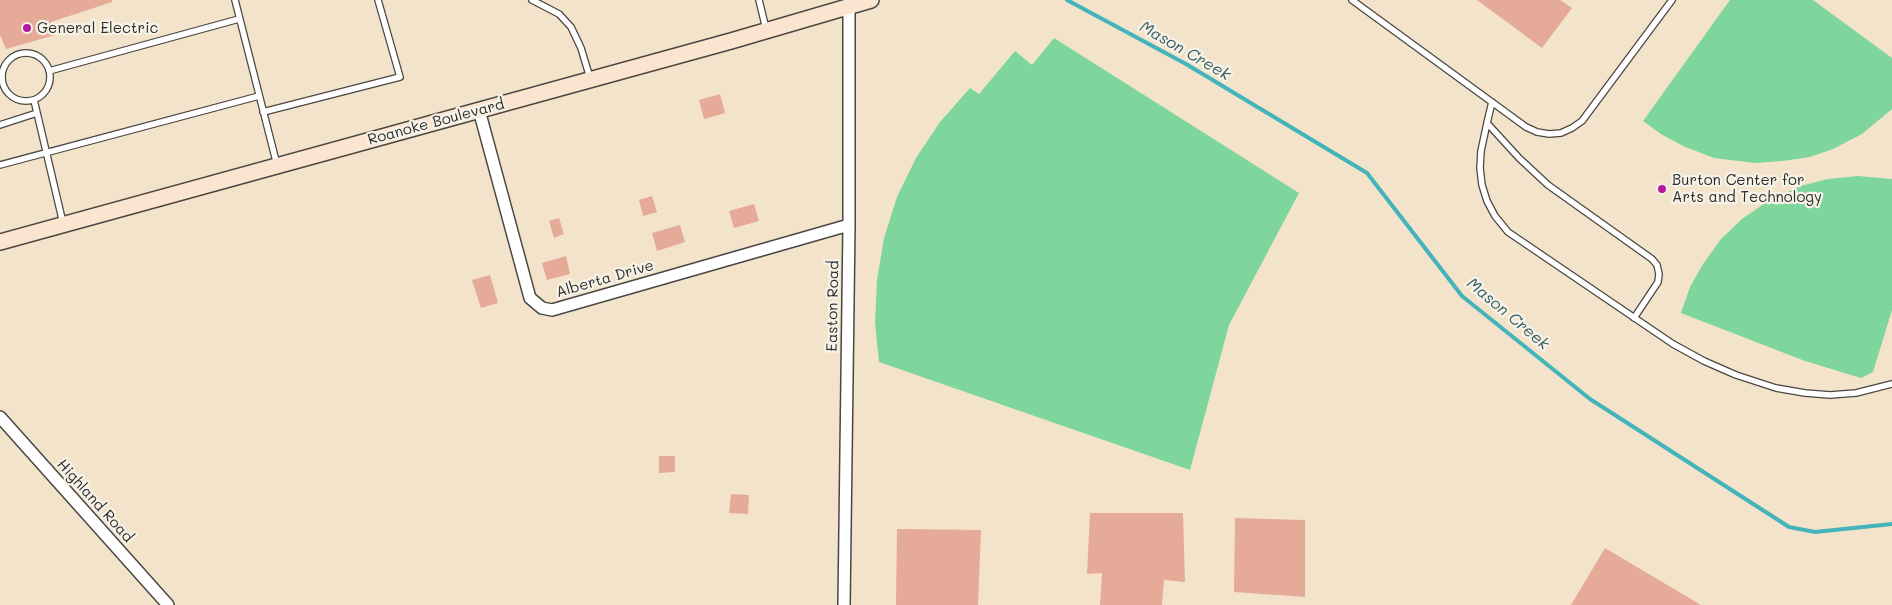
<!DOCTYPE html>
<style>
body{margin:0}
canvas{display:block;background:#f3e3ca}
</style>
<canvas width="1892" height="605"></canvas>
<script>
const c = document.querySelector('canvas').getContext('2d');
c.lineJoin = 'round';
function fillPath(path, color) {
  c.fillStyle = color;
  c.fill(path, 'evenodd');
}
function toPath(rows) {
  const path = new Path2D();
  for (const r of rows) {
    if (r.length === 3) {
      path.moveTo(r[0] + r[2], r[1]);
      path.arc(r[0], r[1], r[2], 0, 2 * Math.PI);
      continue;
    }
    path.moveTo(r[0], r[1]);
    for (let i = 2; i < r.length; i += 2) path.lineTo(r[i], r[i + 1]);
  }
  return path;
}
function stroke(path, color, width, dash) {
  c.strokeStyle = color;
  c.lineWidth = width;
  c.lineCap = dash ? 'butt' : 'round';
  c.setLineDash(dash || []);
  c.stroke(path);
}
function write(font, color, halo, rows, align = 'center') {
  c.font = font + ' Mali,sans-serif';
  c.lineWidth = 4.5;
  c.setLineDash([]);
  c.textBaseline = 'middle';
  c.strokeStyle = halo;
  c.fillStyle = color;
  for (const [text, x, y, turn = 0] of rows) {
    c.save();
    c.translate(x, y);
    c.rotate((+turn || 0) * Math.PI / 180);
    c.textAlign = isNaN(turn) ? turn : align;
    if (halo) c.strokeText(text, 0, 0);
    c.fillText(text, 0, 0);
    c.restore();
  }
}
fillPath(toPath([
 [1730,0,1813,0,1892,58,1892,109,1862,134,1833,149,1810,157,1783,161,1755,163,1714,158,1683,146,1661,134,1643,121],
 [1054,38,1299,193,1229,325,1190,470,879,362,875,323,877,280,884,238,897,197,916,158,940,122,970,88,979,94,1015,51,1032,65],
 [1858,176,1892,179,1892,310,1873,372,1861,378,1805,361,1681,313,1690,287,1703,264,1721,239,1742,219,1765,203,1800,186,1828,179]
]), '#7ed69c');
stroke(toPath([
 [1067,0,1186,64,1367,173,1462,296,1590,399,1789,527,1815,532,1892,524]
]), '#44b4bb', 4);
fillPath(toPath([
 [0,0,112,0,112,2,51,22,55,35,6,49,0,35],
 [1477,0,1560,0,1572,8,1542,48],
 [720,94,725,113,704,119,699,100],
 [652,196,657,212,643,216,639,200],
 [754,204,759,221,734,228,729,211],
 [559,218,564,234,554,238,549,221],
 [680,225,685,242,657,251,652,233],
 [566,256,570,274,547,280,542,263],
 [490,275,498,303,481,308,472,280],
 [659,456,675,456,675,472,659,473],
 [731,494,749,495,748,514,729,513],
 [1090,513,1183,513,1185,582,1164,580,1162,605,1100,605,1102,573,1087,574],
 [1235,518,1305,520,1305,597,1234,592],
 [897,529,981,530,978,605,896,605],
 [1605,548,1701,605,1571,605]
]), '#e5aa98');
const lane = toPath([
 [235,0,277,165],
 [532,0,559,14,571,27,581,48,590,78],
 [759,0,766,29],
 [1352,0,1526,127,1537,132,1549,134,1561,133,1572,128,1582,121,1672,0],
 [26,77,24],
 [49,71,239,19],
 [34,100,63,223],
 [1492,102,1487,123,1519,158,1548,185,1652,259,1657,265,1659,274,1658,282,1634,318],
 [263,112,400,77,378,0],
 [1487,123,1481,151,1480,168,1482,185,1487,201,1495,216,1508,232,1673,344,1704,361,1736,375,1776,388,1805,393,1830,395,1856,393,1892,384],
 [0,125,37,113],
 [0,165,259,96]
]);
const street = toPath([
 [479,110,530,298,542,308,552,310,849,225],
 [0,417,168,605],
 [844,605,849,225,849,7]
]);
const secondary = toPath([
 [0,242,731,41,871,0]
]);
stroke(lane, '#494743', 8);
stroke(street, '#494743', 14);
stroke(secondary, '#494743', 18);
stroke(lane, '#fff', 5.5);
stroke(street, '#fff', 11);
stroke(secondary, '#fce5d0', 15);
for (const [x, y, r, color] of [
 [27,28,5,"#b5179e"],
 [1662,189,5,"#b5179e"]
]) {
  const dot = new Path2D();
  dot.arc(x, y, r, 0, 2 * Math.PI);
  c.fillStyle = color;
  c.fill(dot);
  stroke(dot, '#f7f3e8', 2);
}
write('15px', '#2b2b2b', '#f7f3e8', [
 ["General Electric",37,28],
 ["Burton Center for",1672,180],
 ["Arts and Technology",1672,197]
], 'left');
write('15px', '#2b2b2b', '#f7f3e8', [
 ["Roanoke Boulevard",436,122,-15],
 ["Alberta Drive",605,279,-16],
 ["Easton Road",833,306,-89],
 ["Highland Road",95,501,48]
]);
write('italic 16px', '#345b5d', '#f7f3e8', [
 ["Mason Creek",1185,51,30],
 ["Mason Creek",1508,314,40]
]);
</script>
